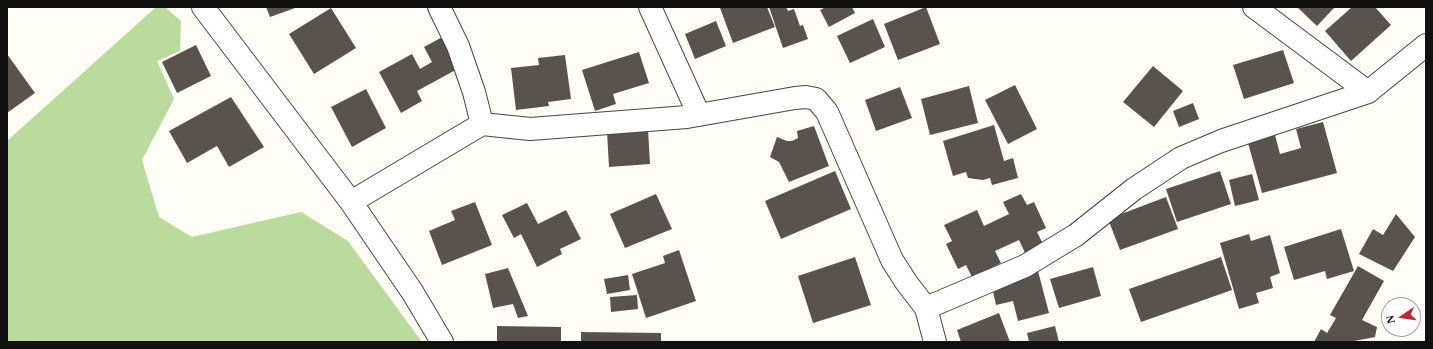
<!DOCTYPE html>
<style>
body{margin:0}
#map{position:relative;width:1433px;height:349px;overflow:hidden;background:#fffdf5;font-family:Georgia,serif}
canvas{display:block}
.frame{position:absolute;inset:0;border:8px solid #111;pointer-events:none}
.north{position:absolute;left:1381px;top:297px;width:40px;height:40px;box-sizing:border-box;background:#fff;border:1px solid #a0a0a0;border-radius:50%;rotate:257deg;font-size:11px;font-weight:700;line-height:16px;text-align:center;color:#111}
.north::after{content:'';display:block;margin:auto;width:14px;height:18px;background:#c4262e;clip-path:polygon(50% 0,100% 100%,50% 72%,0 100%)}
</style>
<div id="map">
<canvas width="1433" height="349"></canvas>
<div class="frame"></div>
<div class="north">N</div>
</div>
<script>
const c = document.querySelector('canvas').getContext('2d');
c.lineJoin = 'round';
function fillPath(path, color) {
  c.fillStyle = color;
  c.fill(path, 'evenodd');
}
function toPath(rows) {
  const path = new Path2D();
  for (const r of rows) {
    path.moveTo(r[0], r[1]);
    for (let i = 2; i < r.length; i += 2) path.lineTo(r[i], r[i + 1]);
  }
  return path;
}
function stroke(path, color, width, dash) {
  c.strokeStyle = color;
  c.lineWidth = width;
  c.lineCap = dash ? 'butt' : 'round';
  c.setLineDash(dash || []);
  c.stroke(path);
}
fillPath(toPath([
 [156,7,165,7,181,21,180,51,157,61,174,99,142,160,159,217,192,237,301,212,348,241,422,342,7,342,7,141]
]), '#b9dc9c');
fillPath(toPath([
 [266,7,298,7,270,17],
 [722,7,767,7,775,27,733,43,720,8],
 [769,7,786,7,788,11,794,9,800,26,803,25,808,39,783,48],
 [826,7,852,7,855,13,829,27,820,10],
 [926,7,940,44,898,60,884,24],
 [1297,7,1335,7,1317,26],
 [1352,7,1375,7,1391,25,1351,61,1325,31],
 [331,8,356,48,314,74,289,34],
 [873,19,885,47,850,63,837,36],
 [716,21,726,46,695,59,685,34],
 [446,35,463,66,417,91,422,101,401,113,379,72,412,54,420,69,432,62,424,47],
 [196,45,211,76,177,93,162,62],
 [1283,50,1294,83,1244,99,1233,65],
 [639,52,649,83,613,94,616,104,595,111,582,70],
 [7,54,35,93,7,113],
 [565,55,571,99,548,102,549,106,516,110,511,68,539,65,538,58],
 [1153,66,1183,91,1154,127,1123,102],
 [1015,85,1037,129,1008,144,985,100],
 [969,86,978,123,930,135,921,99],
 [900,87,912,118,876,131,865,100],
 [366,89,386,128,352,147,331,107],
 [231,97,264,147,229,167,217,146,187,163,169,131],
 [1193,103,1199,119,1179,127,1173,111],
 [1323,122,1337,173,1262,193,1248,143,1275,135,1280,154,1301,148,1296,129],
 [994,125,1004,161,1013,158,1018,178,992,185,990,178,983,180,968,178,966,172,953,176,943,141],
 [814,126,829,166,789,182,779,162,770,157,777,137,787,141,792,141,798,138,797,131],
 [648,129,650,164,609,167,607,131],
 [835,171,851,209,781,239,765,201],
 [1220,171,1231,204,1177,222,1166,189],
 [1252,174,1259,200,1235,206,1229,180],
 [656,194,672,229,625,248,610,214],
 [1021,194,1027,205,1034,202,1046,228,1037,232,1044,246,1026,255,1019,240,995,251,1001,263,972,277,966,265,958,269,946,244,952,241,944,225,977,210,984,226,1009,214,1003,202],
 [1166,197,1178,229,1120,250,1108,219],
 [475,202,492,245,442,265,429,231,455,220,451,211],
 [527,203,538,224,566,210,581,239,560,249,562,254,537,267,521,234,514,238,502,215],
 [1396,214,1415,237,1393,271,1359,254,1373,229,1383,235],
 [1341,229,1354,271,1327,279,1325,271,1294,280,1284,247],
 [1249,234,1251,241,1270,235,1280,273,1270,277,1273,288,1256,293,1259,303,1239,309,1220,243],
 [679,250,696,301,646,318,632,274,665,263,663,256],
 [855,257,871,305,813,323,798,276],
 [1221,257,1232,290,1141,322,1129,289],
 [1358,266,1384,281,1362,320,1377,327,1375,337,1349,342,1314,342,1321,329,1327,333,1336,318,1330,315],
 [1093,267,1101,296,1059,308,1050,279],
 [508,268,528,316,518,318,513,304,493,308,485,274],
 [1038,271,1049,313,1018,321,1013,301,996,305,992,287],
 [628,275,630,290,607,294,604,279],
 [637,295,638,309,611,312,610,297],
 [999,313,1010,342,961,342,957,330],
 [497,326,561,327,561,342,497,342],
 [1055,326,1059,342,1029,342,1027,333],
 [581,332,661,333,661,342,581,342]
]), '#5a524d');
const minor = toPath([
 [203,7,351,202,413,293,442,342],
 [439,7,458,46,474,92,482,124],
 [650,7,699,115],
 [1254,7,1368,92],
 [351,202,482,124,530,129,687,117,795,98,806,97,816,99,827,112,892,260,906,282,926,308,935,342],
 [926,308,1025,266,1076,235,1134,189,1181,158,1221,141,1368,92,1426,45]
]);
stroke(minor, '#444', 24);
stroke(minor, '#fff', 22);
</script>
